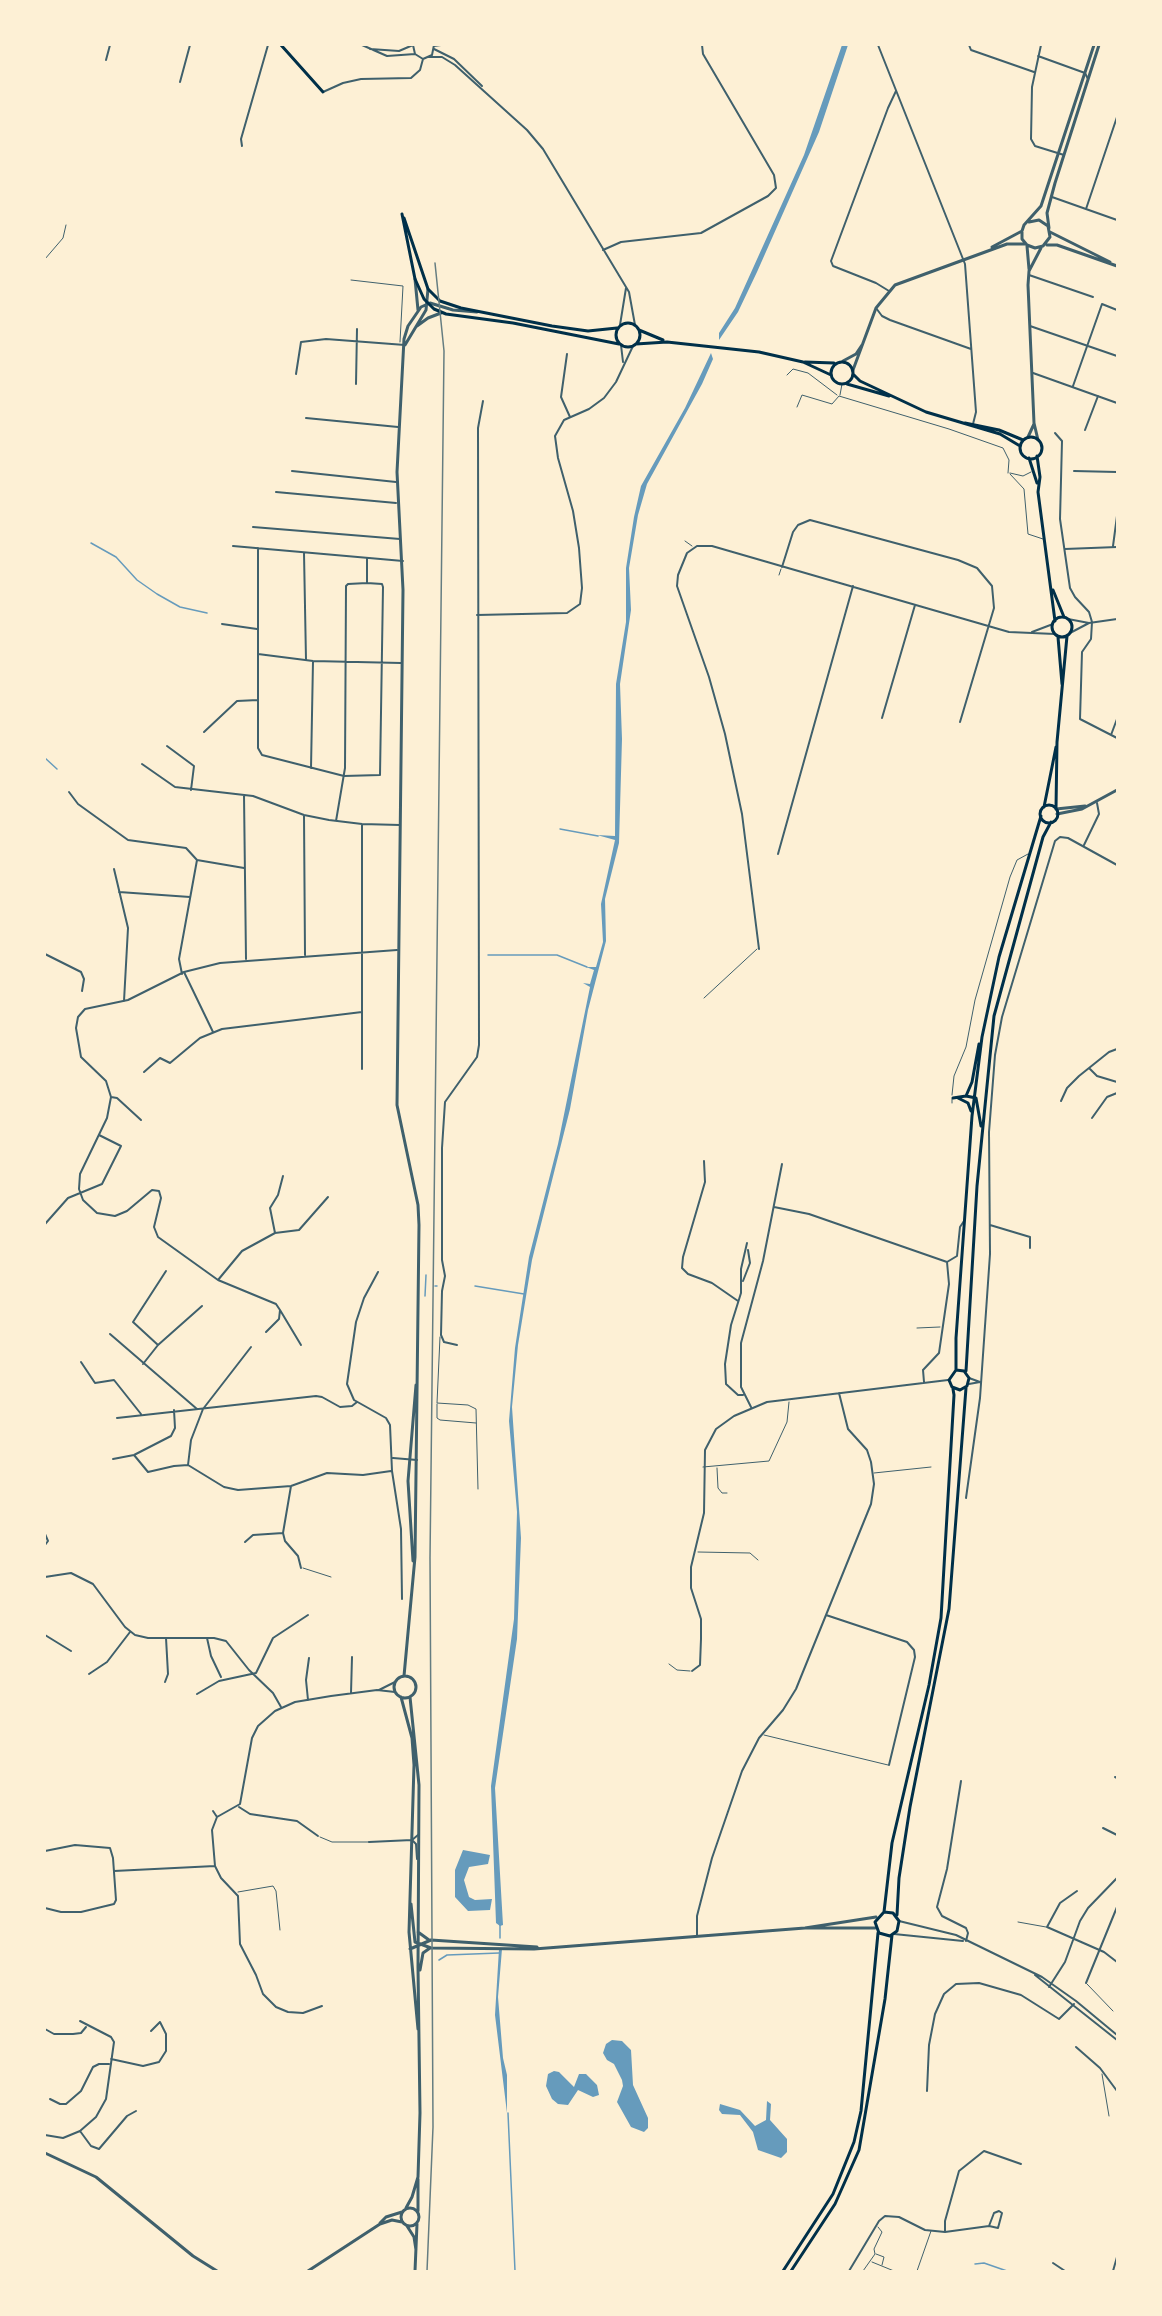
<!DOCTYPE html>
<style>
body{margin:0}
#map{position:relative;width:1162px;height:2316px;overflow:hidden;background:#fdf0d5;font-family:"Noto Sans",sans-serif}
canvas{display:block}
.frame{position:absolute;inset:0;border:46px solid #fdf0d5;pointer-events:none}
</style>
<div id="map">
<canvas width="1162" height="2316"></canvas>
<div class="frame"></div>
</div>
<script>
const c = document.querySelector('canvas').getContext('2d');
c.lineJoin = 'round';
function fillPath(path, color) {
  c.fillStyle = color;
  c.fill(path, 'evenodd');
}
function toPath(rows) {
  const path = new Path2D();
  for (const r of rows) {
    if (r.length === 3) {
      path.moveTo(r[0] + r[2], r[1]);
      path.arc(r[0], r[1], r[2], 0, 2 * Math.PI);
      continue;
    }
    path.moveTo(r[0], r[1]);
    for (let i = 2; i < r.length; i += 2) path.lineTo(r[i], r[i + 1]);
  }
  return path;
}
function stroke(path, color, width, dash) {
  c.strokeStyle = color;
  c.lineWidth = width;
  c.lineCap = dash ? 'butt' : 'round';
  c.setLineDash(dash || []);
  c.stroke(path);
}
fillPath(toPath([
 [842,45,848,45,819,132,757,272,738,312,719,340,719,333,735,308,804,155],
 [711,353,713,359,702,384,647,484,638,515,629,568,631,610,620,684,622,739,619,843,605,899,606,941,588,1010,570,1109,532,1260,518,1345,512,1407,521,1538,517,1639,495,1788,503,1925,500,1926,496,1923,491,1786,514,1619,517,1512,509,1421,515,1348,529,1257,558,1144,590,987,583,983,590,984,594,970,586,967,596,967,603,942,601,904,615,840,597,835,615,836,616,684,626,622,626,568,634,517,641,486,685,408],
 [463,1850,490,1855,488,1864,469,1867,464,1880,469,1897,475,1900,492,1899,490,1910,468,1911,455,1897,455,1870],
 [499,1949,502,1949,498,1997,503,2058,507,2075,507,2113,495,2015],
 [612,2040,622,2041,631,2050,633,2085,648,2118,648,2128,644,2132,631,2127,617,2102,623,2086,622,2080,614,2064,607,2060,603,2053,606,2044],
 [554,2071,559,2072,574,2087,579,2074,586,2074,597,2085,599,2095,593,2097,578,2090,568,2105,558,2104,552,2099,546,2086,548,2074],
 [767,2101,771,2104,770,2120,787,2139,787,2152,781,2158,758,2150,753,2132,740,2115,722,2114,719,2110,720,2104,740,2110,755,2126,766,2120]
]), '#669bbc');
stroke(toPath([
 [91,543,116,557,137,580,157,594,180,607,207,613],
 [45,758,57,769],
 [560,829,598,836],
 [488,955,557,955,587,967],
 [435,1286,437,1286],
 [475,1286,524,1294],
 [425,1296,426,1275],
 [500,1924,500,1938],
 [439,1960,447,1955,499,1953],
 [508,2113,515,2271],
 [975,2264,984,2263,1007,2271]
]), '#669bbc', 1.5);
stroke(toPath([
 [45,259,63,238,66,225],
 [351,280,403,286,400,342],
 [787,375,793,369,808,373,837,395],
 [840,395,842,384],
 [797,407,802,395,832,404,839,396,949,429,1003,448,1009,460,1008,473],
 [1010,473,1023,476,1031,472],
 [1010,474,1024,489,1028,534,1043,539],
 [685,541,692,546],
 [779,575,781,569],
 [704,998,757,949],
 [952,1095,954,1076,966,1047,975,1000,1010,877,1017,860,1028,854],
 [952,1103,952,1099],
 [917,1328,940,1327],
 [440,1337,437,1403,468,1405,476,1409,478,1489],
 [437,1404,437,1418,440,1420,476,1423],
 [703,1467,769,1461,787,1422,789,1402],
 [717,1468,718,1488,722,1493,727,1493],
 [874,1473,931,1467],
 [698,1552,750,1553,758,1560],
 [303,1568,331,1577],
 [669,1664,677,1670,690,1671],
 [764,1735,888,1765],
 [320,1837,332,1842,369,1842],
 [238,1892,273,1886,276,1891,280,1930],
 [1018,1922,1046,1927],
 [1087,1984,1113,2011],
 [1102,2074,1109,2116],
 [876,2254,884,2257,882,2265],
 [872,2262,894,2271],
 [863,2271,875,2254,874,2249,882,2232,878,2227],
 [917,2271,931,2231]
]), '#3f606c', 1);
stroke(toPath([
 [362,45,387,56,415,54],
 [413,45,415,54,423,59,432,55,434,45],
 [878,45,965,264,976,412,973,424],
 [969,45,971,50,1034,72],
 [1041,45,1032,87,1031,139,1035,146,1064,155],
 [434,46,441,45],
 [370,49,399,51,413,45],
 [434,49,454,59,482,86],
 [1038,56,1085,73,1088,79],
 [429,57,442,57,455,65,527,130,543,149,629,292,635,325],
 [106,60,110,45],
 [180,82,190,45],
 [323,92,343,83,361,79,411,78,420,70,423,59],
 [242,146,241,139,268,45],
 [1052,197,1117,220],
 [1086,209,1117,117],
 [603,250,621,242,701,233,768,196,776,188,774,175,703,54,702,45],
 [1029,275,1093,297],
 [889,291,876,283,833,266,831,261,888,108,896,91],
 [876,308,882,316,890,320,971,349],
 [620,325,626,288],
 [1030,326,1117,356],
 [621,345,623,362],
 [567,354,561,397,570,417],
 [1033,373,1117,403],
 [296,374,301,342,326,339,405,345],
 [356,384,357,329],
 [1073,386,1102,304,1117,310],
 [306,418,398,427],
 [1085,430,1098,396],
 [1055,433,1062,441,1060,519,1070,588,1075,597,1089,612,1092,622,1091,639,1082,652,1080,719,1117,738],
 [292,471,396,482],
 [1074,471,1117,472],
 [276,492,396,503],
 [253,527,400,539],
 [233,546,403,561],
 [1113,546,1117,516],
 [258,548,258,748,262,755,344,776,380,775,383,587,382,584,367,583],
 [1065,549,1117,547],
 [304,553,306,660],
 [782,567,793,532,798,525,810,520,958,560,977,568,992,586,994,608,960,722],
 [477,615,567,613,580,604,582,588,579,548,573,511,558,458,555,436,564,420,589,409,604,398,616,382,633,346],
 [1068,619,1089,623,1117,619],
 [222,624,257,629],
 [1032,632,1053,624],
 [1070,633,1089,623],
 [258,654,313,661,401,663],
 [882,718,915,605],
 [204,732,237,701,258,700],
 [1111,735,1117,719],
 [167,746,194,766,191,790],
 [142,764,175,787,253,796,304,815,329,820,362,824,400,825],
 [311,768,313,661],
 [69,792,78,804,128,840,186,848,197,860,244,868],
 [244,795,246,959],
 [304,815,305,955],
 [336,821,345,768,346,586,348,584,367,583,367,558],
 [1084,845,1099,814,1097,803],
 [778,854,853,586],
 [114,869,128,928,124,1001],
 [119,892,190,897],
 [759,949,742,814,725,734,709,677,677,586,678,575,687,553,697,546,712,546,1009,632,1055,634],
 [45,954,81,972,84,979,82,991],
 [184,972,213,1032],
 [182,974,179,959,197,860],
 [1089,1068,1097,1076,1117,1082],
 [362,1069,362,824],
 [144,1072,160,1058,170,1063,200,1038,222,1029,362,1012],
 [111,1097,117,1098,141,1120],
 [1061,1101,1067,1088,1079,1076,1109,1052,1117,1049],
 [1092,1118,1107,1097,1117,1093],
 [704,1161,705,1182,683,1257,682,1268,688,1274,712,1283,738,1301],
 [774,1207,809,1214,947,1262,957,1256,960,1227,964,1221],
 [45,1224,68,1198,102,1184,121,1146,99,1135],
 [990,1225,1030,1237,1030,1248],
 [275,1233,270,1208,278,1195,283,1176],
 [378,1272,364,1298,356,1322,347,1384,354,1400,386,1418,390,1425,392,1471,401,1529,402,1599],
 [218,1280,242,1251,275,1233,299,1230,328,1197],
 [743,1281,750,1263,748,1250],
 [280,1310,301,1345],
 [266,1332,279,1319,280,1310,276,1304,218,1280,158,1237,154,1227,161,1198,159,1191,152,1190,127,1211,115,1216,97,1213,83,1200,79,1189,80,1174,107,1118,111,1097,106,1081,81,1057,76,1028,78,1017,85,1009,128,1000,184,972,220,963,397,950],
 [110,1334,197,1409],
 [158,1345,133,1322,166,1271],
 [457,1345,444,1342,441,1335,442,1291,445,1276,442,1260,442,1148,445,1102,477,1057,479,1045,478,428,483,401],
 [81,1362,95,1383,114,1380,141,1414],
 [143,1364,158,1345,202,1306],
 [969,1378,980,1382],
 [924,1382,923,1370,939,1353,949,1284,947,1262],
 [969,1384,980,1382],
 [743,1395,738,1395,726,1384,725,1364,731,1325,741,1293,741,1269,747,1243],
 [751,1407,741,1387,741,1343,763,1261,782,1164],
 [117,1418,316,1396,322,1397,340,1407,352,1406,357,1402],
 [134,1455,148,1472,174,1466,188,1465,224,1487,238,1490,291,1486,327,1473,363,1475,391,1471],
 [393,1458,417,1460],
 [113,1459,134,1455,171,1436,175,1428,174,1410],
 [188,1465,191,1440,203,1409,251,1347],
 [291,1486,283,1533,285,1541,298,1556,301,1568],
 [966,1498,980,1398,990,1254,989,1132,995,1055,1002,1017,1055,841,1060,837,1068,838,1117,865],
 [245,1542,253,1535,283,1533],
 [45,1545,48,1541,45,1534],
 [45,1577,71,1573,93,1584,125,1627,135,1635,148,1638,214,1638,226,1641,249,1670,273,1693,281,1707],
 [826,1615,907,1642,914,1650,915,1657,889,1765],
 [45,1635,71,1651],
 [207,1638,211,1656,221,1677],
 [692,1671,700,1665,701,1639,701,1619,691,1588,691,1567,704,1513,705,1450,716,1429,734,1416,767,1402,948,1380],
 [89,1674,107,1662,130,1632],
 [165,1682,168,1674,166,1638],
 [379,1690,395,1682],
 [351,1693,352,1657],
 [197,1694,219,1681,256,1673,273,1638,308,1615],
 [308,1700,306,1680,309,1658],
 [1115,1777,1117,1778],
 [961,1781,947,1869,937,1907,942,1916,966,1928,968,1933,966,1941],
 [239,1807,250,1814,297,1821,318,1836],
 [213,1811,217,1817],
 [1103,1828,1117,1835],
 [412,1840,416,1844,417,1859],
 [369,1842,412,1840,418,1835],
 [45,1851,75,1845,110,1848,113,1858,116,1900,114,1904,81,1912,61,1912,45,1908],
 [114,1871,215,1866],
 [1077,1891,1060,1903,1047,1927,1104,1952,1117,1962],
 [899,1921,956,1935,1042,1977,1076,2001,1117,2035],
 [894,1934,963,1941],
 [697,1935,697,1916,712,1858,742,1771,759,1738,783,1710,796,1689,871,1504,874,1484,871,1462,867,1450,848,1429,839,1393],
 [1035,1975,1117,2040],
 [1086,1983,1117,1907],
 [1049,1987,1065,1962,1080,1921,1088,1908,1117,1878],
 [322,2006,303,2013,288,2012,276,2007,263,1994,256,1975,240,1944,238,1896,221,1878,215,1866,212,1830,217,1817,240,1804,252,1738,258,1726,275,1711,295,1702,331,1696,377,1690,395,1692],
 [45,2029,54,2034,73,2034,81,2033,86,2027],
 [1076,2047,1100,2068,1117,2091],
 [111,2059,143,2066,159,2062,166,2051,166,2034,160,2022,151,2031],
 [927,2091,929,2045,935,2014,944,1994,956,1984,979,1983,1021,1995,1059,2019,1074,2004],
 [50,2099,60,2104,66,2104,81,2091,93,2067,99,2064,109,2064],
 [80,2131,91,2146,99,2149,127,2116,136,2111],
 [45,2135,63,2138,80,2131,96,2117,106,2099,114,2042,111,2037,80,2021],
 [945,2232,945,2221,959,2171,984,2151,1021,2164],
 [1053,2263,1065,2271],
 [849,2271,879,2221,885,2216,899,2217,925,2230,945,2232,989,2226,998,2228,1002,2213,999,2211,994,2213,989,2226],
 [1113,2271,1117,2257]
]), '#3f606c', 2);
stroke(toPath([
 [1029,222,1039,220,1048,226,1050,237,1043,246,1035,248,1027,245,1022,239,1022,231,1024,225,1041,206,1094,45],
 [1049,228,1047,213,1055,183,1099,45],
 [1050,232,1110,262],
 [1047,245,1057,245,1117,266],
 [1027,246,1029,269],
 [992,247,1022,231],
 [415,279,418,310],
 [417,326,428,318,441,313],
 [405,345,426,310,428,289],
 [843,361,856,354,862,345],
 [853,370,876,308,895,285,1007,244,1026,244],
 [1028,437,1034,424],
 [1038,440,1034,423,1028,285,1029,271,1041,248],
 [1056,809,1085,806],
 [1057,814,1082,809,1117,790],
 [413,1561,408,1481,416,1385],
 [405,1687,11],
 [404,1676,415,1557,419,1225,418,1205,397,1105,403,590,397,472,404,339,408,326,421,307,430,303,453,310,477,312],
 [401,1697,412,1738,414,1765,409,1932,418,2029],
 [411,1904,415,1942,431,1948,534,1949,805,1928,876,1917],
 [807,1928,875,1928],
 [418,1932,429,1940],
 [410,1949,431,1940,537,1947],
 [420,1970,423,1953,430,1948],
 [45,2153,96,2177,193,2256,217,2271],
 [410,2217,9],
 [406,2208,412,2197,418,2177,420,2113,418,1967,419,1785,410,1697],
 [418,2211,418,2179],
 [380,2223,386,2217,402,2212],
 [407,2226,414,2237,416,2250],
 [308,2271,380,2224,392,2220,402,2222],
 [415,2271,417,2224]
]), '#3f606c', 3);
stroke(toPath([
 [281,45,323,92],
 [402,214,415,279,424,299,434,309,446,314,513,323,619,344],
 [404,218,428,289,440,301,461,308,552,326,588,331,617,328],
 [628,335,12],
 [639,330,663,340],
 [636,344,667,342,759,352,803,362,831,375],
 [842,373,11],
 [805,362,834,363],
 [853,374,860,381,926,412,1000,434,1020,446],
 [847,384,889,396],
 [965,423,999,430,1023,440],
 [1031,448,11],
 [1037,456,1040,477,1038,492,1055,621],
 [1029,458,1037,483],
 [1053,590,1064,617],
 [1062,627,10],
 [1058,637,1062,684],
 [1049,814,9],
 [1044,807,1056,747],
 [1056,808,1057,742,1067,636],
 [966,1096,972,1082,979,1044],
 [953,1098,966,1096,976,1098,981,1126],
 [958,1098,968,1103,971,1111],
 [956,1370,964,1371,969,1378,967,1386,960,1390,952,1387,949,1380,956,1370,956,1338,972,1116,982,1037,999,957,1041,816],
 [966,1371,977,1186,994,1016,1043,837,1051,822],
 [884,1912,893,1913,899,1921,897,1931,890,1936,879,1933,875,1922,884,1912,892,1843,929,1685,941,1618,954,1395,953,1389],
 [897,1915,899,1878,910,1807,949,1609,966,1388],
 [783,2271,833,2194,854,2142,861,2111,878,1933],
 [791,2271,835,2204,859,2150,885,1999,892,1935]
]), '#003049', 3);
stroke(toPath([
 [427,2271,433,2127,430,1557,444,351,435,263]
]), '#657d81', 1.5);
</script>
